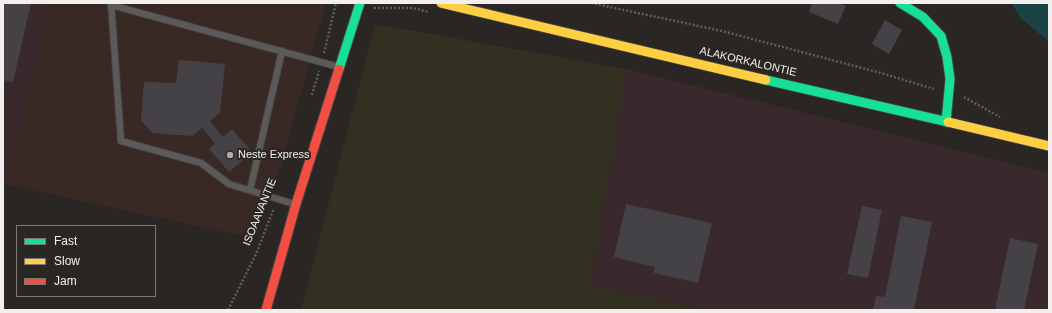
<!DOCTYPE html>
<style>
body{margin:0}
#map{position:relative;width:1052px;height:313px;overflow:hidden;background:#292624;font-family:Helvetica,sans-serif}
canvas{display:block}
.frame{position:absolute;inset:0;border:4px solid #f2efec;pointer-events:none}
.legend{position:absolute;left:16px;top:225px;width:140px;height:72px;box-sizing:border-box;background:#2a2623;border:1px solid #7a7673;margin:0;padding:5px 7px;list-style:none;font-size:12px;color:#f2efec}
.legend li{display:flex;align-items:center;gap:8px;height:20px}
.legend b{width:20px;border:1px solid #7a7673}
</style>
<div id="map">
<canvas width="1052" height="313"></canvas>
<div class="frame"></div>
<ul class="legend">
<li><b style="height:5px;background:#16e098"></b>Fast</li>
<li><b style="height:5px;background:#ffcf43"></b>Slow</li>
<li><b style="height:5px;background:#f24e42"></b>Jam</li>
</ul>
</div>
<script>
const c = document.querySelector('canvas').getContext('2d');
c.lineJoin = 'round';
function fillPath(path, color) {
  c.fillStyle = color;
  c.fill(path, 'evenodd');
}
function toPath(rows) {
  const path = new Path2D();
  for (const r of rows) {
    path.moveTo(r[0], r[1]);
    for (let i = 2; i < r.length; i += 2) path.lineTo(r[i], r[i + 1]);
  }
  return path;
}
function stroke(path, color, width, dash) {
  c.strokeStyle = color;
  c.lineWidth = width;
  c.lineCap = dash ? 'butt' : 'round';
  c.setLineDash(dash || []);
  c.stroke(path);
}
function write(font, color, halo, rows, align = 'center') {
  c.font = font + ' Helvetica,sans-serif';
  c.lineWidth = 4;
  c.setLineDash([]);
  c.textBaseline = 'middle';
  c.strokeStyle = halo;
  c.fillStyle = color;
  for (const [text, x, y, turn = 0] of rows) {
    c.save();
    c.translate(x, y);
    c.rotate((+turn || 0) * Math.PI / 180);
    c.textAlign = isNaN(turn) ? turn : align;
    if (halo) c.strokeText(text, 0, 0);
    c.fillText(text, 0, 0);
    c.restore();
  }
}
fillPath(toPath([
 [51,3,326,3,280,169,252,238,4,184]
]), '#392924');
fillPath(toPath([
 [3,3,51,3,4,184,3,184],
 [627,69,1049,173,1049,310,705,310,590,286]
]), '#39282c');
fillPath(toPath([
 [375,24,627,69,590,286,705,310,301,310]
]), '#323121');
fillPath(toPath([
 [1011,3,1049,3,1049,42,1021,18]
]), '#1b4345');
fillPath(toPath([
 [3,3,31,3,13,82,3,80],
 [812,3,838,3,846,6,838,24,809,12],
 [885,20,902,30,889,54,872,44],
 [179,60,225,64,220,113,210,121,223,137,232,129,252,152,229,172,209,149,215,143,202,128,192,136,152,133,141,120,144,82,176,83],
 [626,204,712,223,698,283,654,273,655,267,614,257],
 [862,206,882,210,868,278,847,274],
 [901,216,932,222,914,310,873,310,876,296,885,297],
 [1010,238,1038,244,1024,310,995,310]
]), '#454247');
const lane = toPath([
 [111,3,121,141,201,163,229,184,294,204],
 [111,5,339,67],
 [250,190,282,51]
]);
const fast = toPath([
 [900,3,923,17,941,36,947,57,950,79,946,122],
 [339,69,360,3],
 [766,80,948,122]
]);
const slow = toPath([
 [441,3,766,80],
 [948,122,1049,146]
]);
const jam = toPath([
 [266,310,296,204,339,69]
]);
stroke(lane, '#474442', 8);
stroke(fast, '#474442', 11);
stroke(slow, '#474442', 11);
stroke(jam, '#474442', 11);
stroke(toPath([
 [591,3,722,31,881,73,934,89],
 [374,8,413,8,429,12],
 [324,53,336,3],
 [312,95,319,71],
 [964,97,1000,117],
 [228,310,256,254,274,208]
]), '#5f5e5d', 2.5, [2, 2]);
stroke(lane, '#5b5a58', 6);
stroke(fast, '#16e098', 9);
stroke(slow, '#ffcf43', 9);
stroke(jam, '#f24e42', 9);
for (const [x, y, r, color] of [
 [230,155,4,"#aca9a6"]
]) {
  const dot = new Path2D();
  dot.arc(x, y, r, 0, 2 * Math.PI);
  c.fillStyle = color;
  c.fill(dot);
  stroke(dot, '#2a2623', 1.5);
}
write('11px', '#f2efec', '#2a2623', [
 ["ALAKORKALONTIE",748,62,13],
 ["ISOAAVANTIE",260,212,-68]
]);
write('11px', '#f2efec', '#2a2623', [
 ["Neste Express",238,155]
], 'left');
</script>
